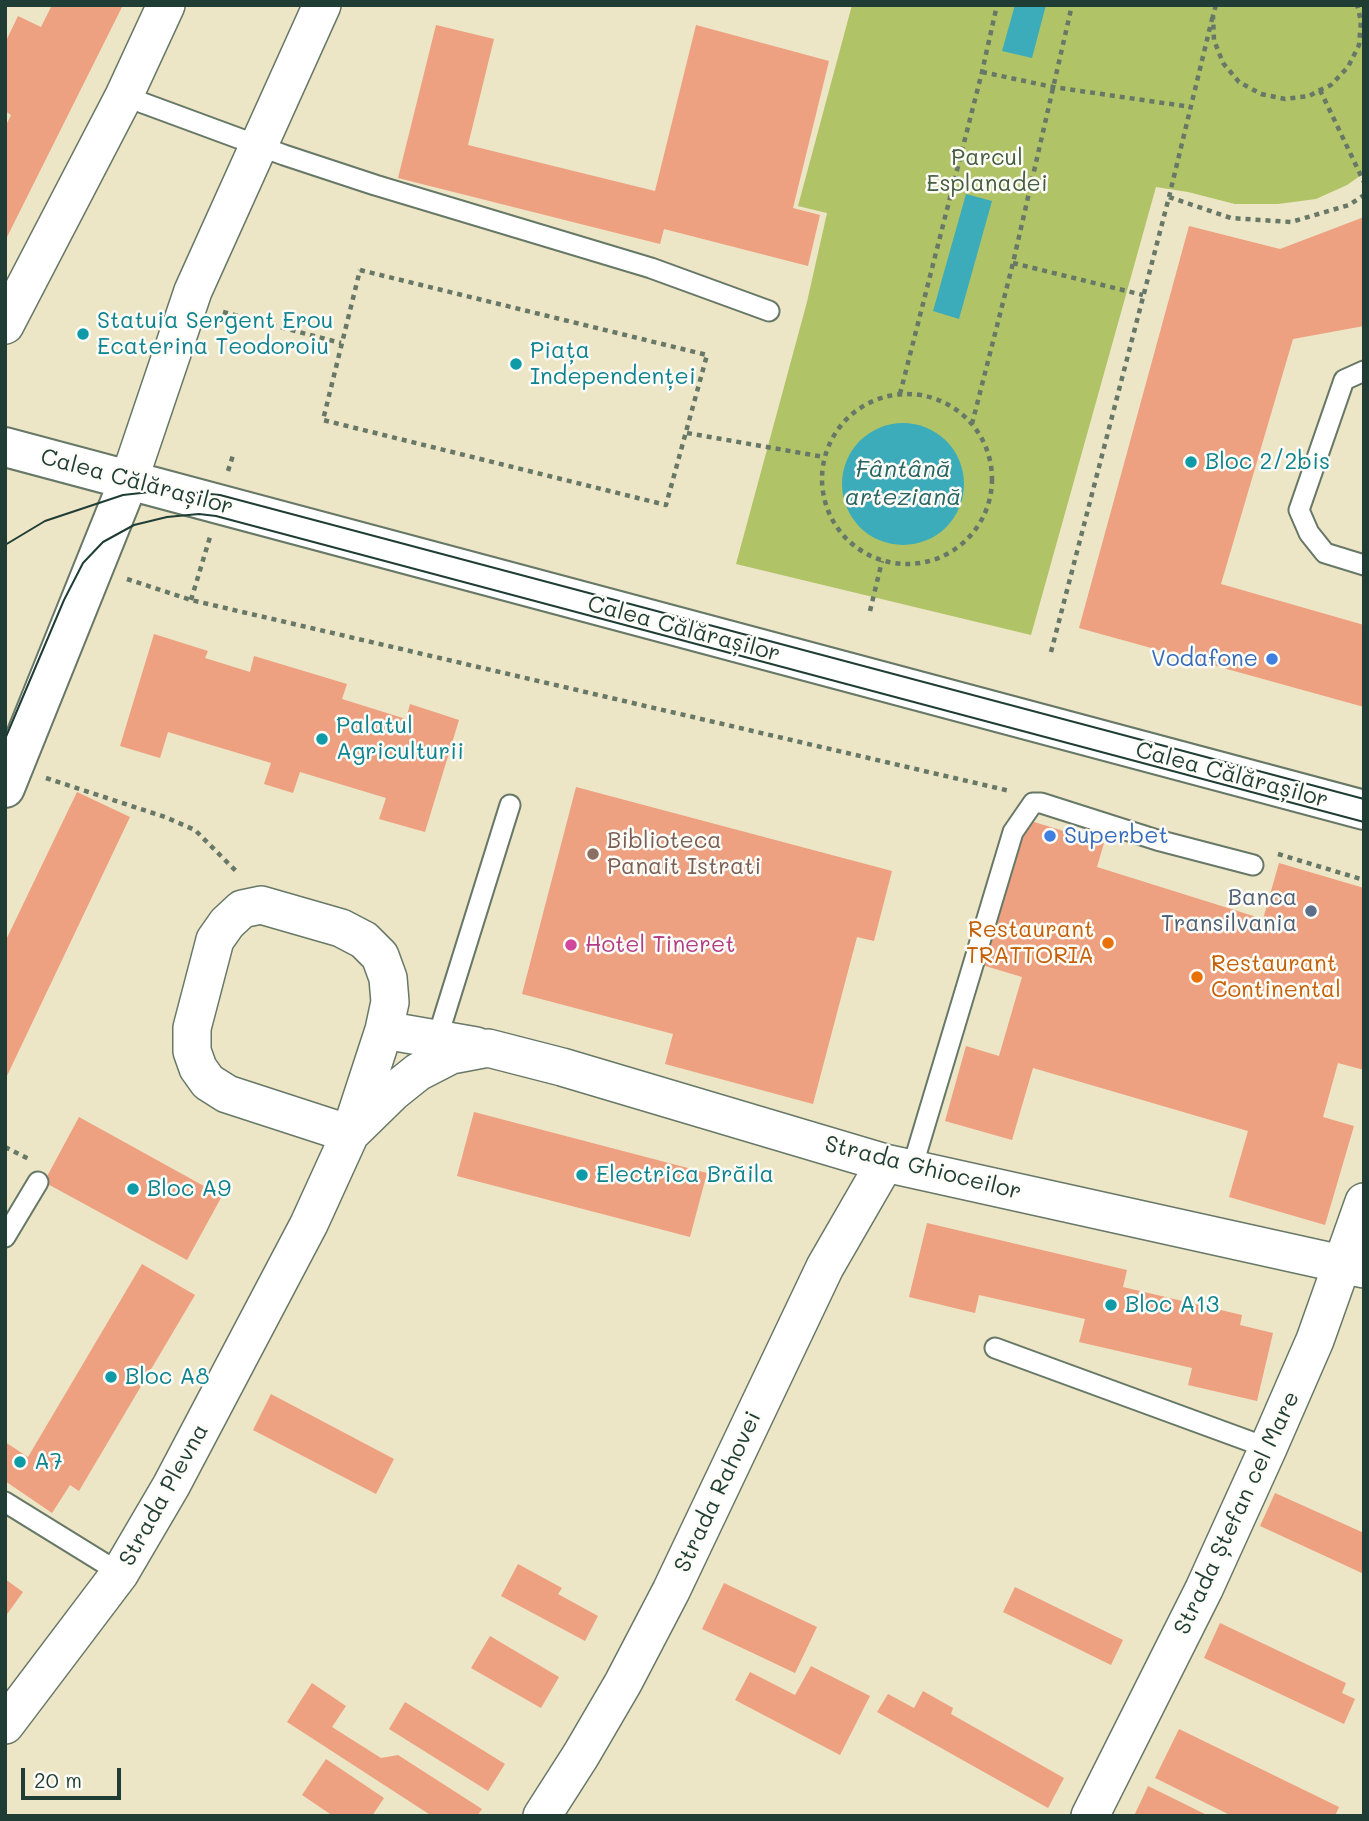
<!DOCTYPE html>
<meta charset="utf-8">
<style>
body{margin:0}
#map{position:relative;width:1369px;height:1821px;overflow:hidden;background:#ece5c6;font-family:Mali,sans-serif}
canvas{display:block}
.frame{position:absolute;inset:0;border:7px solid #1f3d34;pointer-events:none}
.scale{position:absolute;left:21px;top:1768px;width:100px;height:32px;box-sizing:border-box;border:4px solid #1f3d34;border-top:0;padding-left:9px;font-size:21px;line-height:24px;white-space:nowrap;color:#1f3d34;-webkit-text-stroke:5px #fdfcf7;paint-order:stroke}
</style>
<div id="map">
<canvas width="1369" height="1821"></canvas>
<div class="frame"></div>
<div class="scale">20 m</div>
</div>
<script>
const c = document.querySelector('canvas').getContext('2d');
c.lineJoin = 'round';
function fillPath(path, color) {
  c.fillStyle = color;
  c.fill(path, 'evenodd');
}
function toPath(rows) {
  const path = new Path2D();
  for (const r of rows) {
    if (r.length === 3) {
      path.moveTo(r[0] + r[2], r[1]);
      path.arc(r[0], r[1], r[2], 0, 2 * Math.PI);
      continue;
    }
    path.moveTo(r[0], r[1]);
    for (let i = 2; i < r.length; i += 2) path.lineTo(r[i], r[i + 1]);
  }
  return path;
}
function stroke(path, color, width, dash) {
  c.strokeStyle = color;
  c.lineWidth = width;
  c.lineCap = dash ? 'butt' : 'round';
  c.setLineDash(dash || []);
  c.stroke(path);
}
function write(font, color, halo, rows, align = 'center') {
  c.font = font + ' Mali,sans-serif';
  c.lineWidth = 5;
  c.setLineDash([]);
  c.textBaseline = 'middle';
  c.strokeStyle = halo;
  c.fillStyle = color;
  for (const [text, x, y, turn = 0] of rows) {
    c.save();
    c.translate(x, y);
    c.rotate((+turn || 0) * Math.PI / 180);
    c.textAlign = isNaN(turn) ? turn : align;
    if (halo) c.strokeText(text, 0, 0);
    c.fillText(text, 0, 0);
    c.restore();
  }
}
fillPath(toPath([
 [852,5,1364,5,1364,173,1347,185,1316,199,1278,204,1235,204,1188,192,1156,187,1031,635,736,564,807,302,827,213,798,206]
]), '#b0c366');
fillPath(toPath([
 [1015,5,1046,5,1032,58,1002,51],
 [966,194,992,201,959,319,933,311],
 [903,484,61]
]), '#3dacba');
fillPath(toPath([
 [52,5,123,5,5,241,5,127,11,115,5,111,5,43,18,16,41,27],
 [436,25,494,39,468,145,655,191,696,25,829,61,793,208,820,215,808,266,664,229,660,244,398,178],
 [1364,217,1364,326,1293,339,1221,584,1364,625,1364,707,1079,628,1189,226,1280,249],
 [154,634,208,651,205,658,250,672,254,656,347,684,342,699,406,719,410,704,459,720,425,832,379,819,386,798,300,772,293,793,264,784,271,763,168,732,160,758,120,746],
 [576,787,892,871,874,941,857,937,813,1104,665,1064,673,1034,522,994],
 [77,792,130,817,5,1080,5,942],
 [1024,819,1104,843,1097,867,1263,919,1279,863,1364,888,1364,1070,1338,1063,1323,1117,1354,1126,1325,1225,1229,1197,1248,1131,1033,1068,1012,1140,945,1121,966,1046,999,1056,1022,977,982,965],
 [474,1112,707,1173,690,1237,457,1176],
 [79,1117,222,1196,187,1260,44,1182],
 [927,1223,1127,1270,1123,1287,1242,1315,1240,1325,1273,1333,1257,1401,1188,1385,1192,1368,1079,1342,1085,1319,979,1295,975,1313,909,1297],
 [142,1264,195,1295,79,1491,70,1485,52,1513,5,1481,5,1442,28,1457],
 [271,1394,394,1459,376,1494,253,1430],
 [1275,1493,1364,1533,1364,1574,1260,1526],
 [518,1564,562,1588,558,1594,598,1616,585,1641,501,1596],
 [5,1579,23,1592,5,1617],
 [724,1583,817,1627,795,1673,702,1629],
 [1015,1587,1123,1640,1111,1665,1003,1612],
 [1220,1623,1346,1683,1342,1693,1355,1699,1344,1724,1204,1658],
 [490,1636,559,1677,541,1708,471,1668],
 [811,1666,870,1696,840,1755,735,1700,750,1672,795,1695],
 [312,1683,346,1706,332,1727,381,1758,398,1755,482,1809,477,1816,432,1816,287,1722],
 [923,1691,953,1708,951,1714,1064,1778,1048,1808,877,1712,888,1694,914,1708],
 [405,1702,505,1764,488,1791,389,1729],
 [1179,1729,1339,1807,1335,1816,1232,1816,1155,1778],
 [326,1759,384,1798,372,1816,333,1816,302,1795],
 [1148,1786,1209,1816,1134,1816]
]), '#eda181');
const service = toPath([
 [124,96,284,155,375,185,651,268,769,311],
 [1364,371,1344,380,1299,510,1309,533,1325,553,1364,565],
 [437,1039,510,805],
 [912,1168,1013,832,1033,803,1041,803,1157,840,1253,865],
 [5,1237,38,1182],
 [995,1348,1268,1448],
 [5,1502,120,1573]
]);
const minor = toPath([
 [5,325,124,96,166,5],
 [129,480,193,291,322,5],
 [384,1030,476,1046],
 [5,1725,120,1573,171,1486,309,1224,350,1134,384,1030,390,1002,388,978,380,956,364,940,341,928,261,905,242,909,227,923,215,940,192,1028,192,1051,198,1068,208,1082,227,1094,350,1134,393,1092,418,1072,451,1055,488,1048,562,1067,885,1163,1364,1269],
 [542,1816,581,1755,623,1683,671,1591,825,1267,885,1163],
 [1090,1816,1204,1589,1268,1448,1315,1340,1364,1202]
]);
const primary = toPath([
 [5,447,1364,810],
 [5,788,129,480]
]);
stroke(service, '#677867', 23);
stroke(minor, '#677867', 40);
stroke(primary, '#677867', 42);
stroke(toPath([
 [1216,5,1213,15,1214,40,1223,63,1239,82,1261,94,1285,99,1309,96,1320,90,1331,85,1348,67,1359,45,1361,21,1357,5],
 [982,72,1053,87,1191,107],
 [1320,90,1364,182],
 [1169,197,1231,218,1291,222,1349,205,1364,195],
 [1013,263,1143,295],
 [360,270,707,355,666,505,323,420,360,270],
 [223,312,341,343],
 [907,479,85],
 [900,394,982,72,997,5],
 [972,424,1013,263,1072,5],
 [687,433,824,457],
 [228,471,234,452],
 [127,579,191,600,1010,791],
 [191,600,210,537],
 [870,611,882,561],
 [1051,652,1169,197,1213,15],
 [46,778,165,817,195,830,238,873],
 [1278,854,1364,880],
 [5,1147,29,1159]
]), '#677867', 4.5, [5, 5]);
stroke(service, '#fff', 19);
stroke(minor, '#fff', 37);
stroke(primary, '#fff', 38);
stroke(toPath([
 [5,545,45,521,123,495,168,490,220,495,1364,799],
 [5,739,64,600,83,563,103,542,134,525,167,517,199,514,216,516,1364,822]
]), '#1f3d34', 2);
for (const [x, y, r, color] of [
 [83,334,7,"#0f9aa8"],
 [516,364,7,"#0f9aa8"],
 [1191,462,7,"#0f9aa8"],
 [1272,659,7,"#3f7fe0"],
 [322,739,7,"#0f9aa8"],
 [1050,836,7,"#3f7fe0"],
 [593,854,7,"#8d6e63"],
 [1311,911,7,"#5c6f8a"],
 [1108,943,7,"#e8710a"],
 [571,945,7,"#d1479c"],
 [1197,977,7,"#e8710a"],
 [582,1175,7,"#0f9aa8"],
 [133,1189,7,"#0f9aa8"],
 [1111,1305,7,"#0f9aa8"],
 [111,1377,7,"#0f9aa8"],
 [20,1462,7,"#0f9aa8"]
]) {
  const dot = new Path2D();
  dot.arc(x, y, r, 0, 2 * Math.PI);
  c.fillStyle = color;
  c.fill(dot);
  stroke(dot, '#fdfcf7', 2.5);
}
write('23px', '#435e40', '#fdfcf7', [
 ["Parcul",987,158],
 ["Esplanadei",987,184]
]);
write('23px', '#0d838f', '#fdfcf7', [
 ["Statuia Sergent Erou",97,321],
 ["Ecaterina Teodoroiu",97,347],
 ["Piața",530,351],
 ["Independenței",530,377],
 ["Bloc 2/2bis",1205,462],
 ["Palatul",336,726],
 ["Agriculturii",336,752],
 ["Electrica Brăila",596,1175],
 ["Bloc A9",147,1189],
 ["Bloc A13",1125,1305],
 ["Bloc A8",125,1377],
 ["A7",34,1462]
], 'left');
write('23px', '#1f3d34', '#fdfcf7', [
 ["Calea Călărașilor",137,482,15],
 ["Calea Călărașilor",684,629,15],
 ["Calea Călărașilor",1232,775,15],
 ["Strada Ghioceilor",923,1168,14],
 ["Strada Rahovei",718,1492,-65],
 ["Strada Plevna",164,1495,-61],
 ["Strada Ștefan cel Mare",1237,1513,-65]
]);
write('23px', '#366cbe', '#fdfcf7', [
 ["Vodafone",1258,659],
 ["Superbet",1064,836,"left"]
], 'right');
write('23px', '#785e54', '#fdfcf7', [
 ["Biblioteca",607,841],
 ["Panait Istrati",607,867]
], 'left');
write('23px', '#4e5e75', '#fdfcf7', [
 ["Banca",1297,898],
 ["Transilvania",1297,924]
], 'right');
write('23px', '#c56008', '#fdfcf7', [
 ["Restaurant",1094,930],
 ["TRATTORIA",1094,956],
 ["Restaurant",1211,964,"left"],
 ["Continental",1211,990,"left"]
], 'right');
write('23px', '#b23c85', '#fdfcf7', [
 ["Hotel Tineret",585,945]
], 'left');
write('italic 24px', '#2a6463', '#fdfcf7', [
 ["Fântână",903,470],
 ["arteziană",903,498]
]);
</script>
